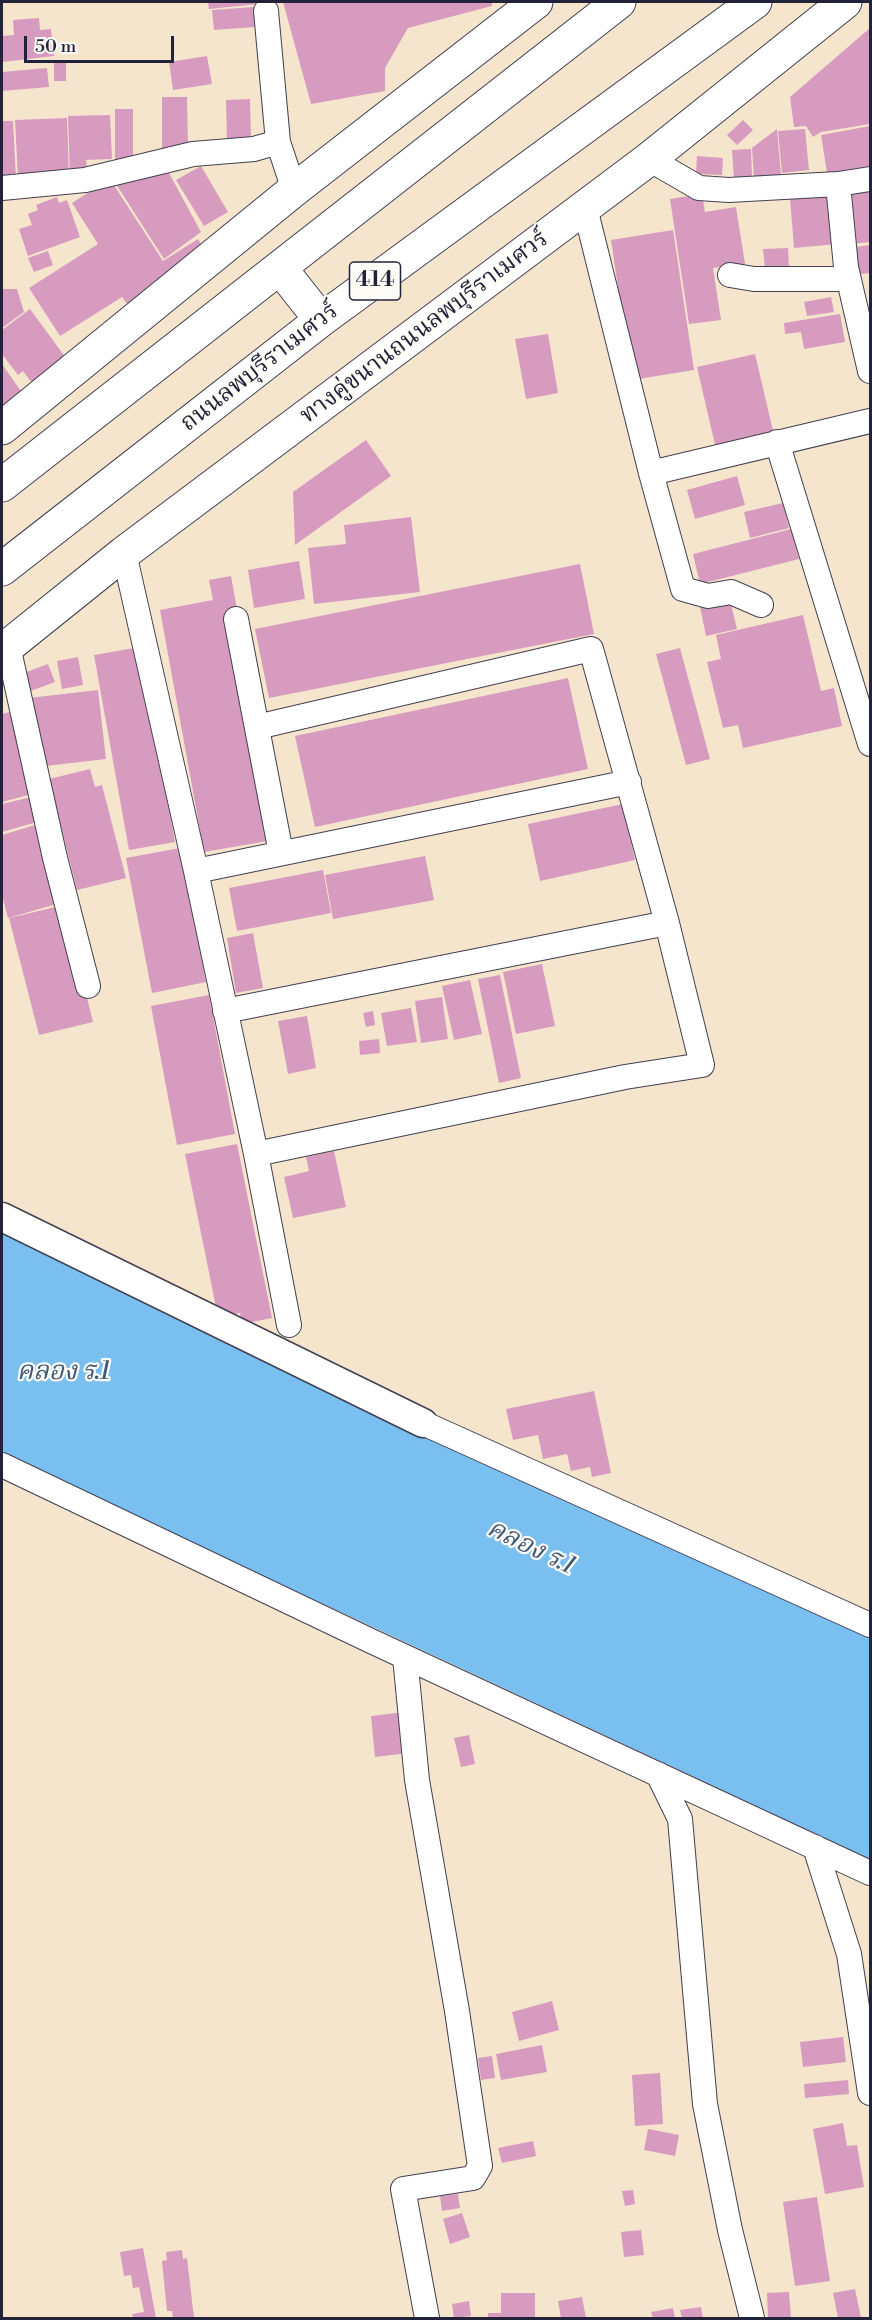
<!DOCTYPE html>
<meta charset="utf-8">
<style>
body{margin:0}
#map{position:relative;width:872px;height:2320px;overflow:hidden;background:#f6e5cd;font-family:"Libre Bodoni",serif}
canvas{display:block}
.frame{position:absolute;inset:0;border:3px solid #22223b;pointer-events:none}
.scale{position:absolute;left:24px;top:36px;width:150px;height:27px;box-sizing:border-box;border:3px solid #22223b;border-top:0;padding-left:8px;font-size:18px;line-height:21px;white-space:nowrap;color:#22223b;-webkit-text-stroke:4px #fdfcf7;paint-order:stroke}
</style>
<div id="map">
<canvas width="872" height="2320"></canvas>
<div class="frame"></div>
<div class="scale">50 m</div>
</div>
<script>
const c = document.querySelector('canvas').getContext('2d');
c.lineJoin = 'round';
function fillPath(path, color) {
  c.fillStyle = color;
  c.fill(path, 'evenodd');
}
function toPath(rows) {
  const path = new Path2D();
  for (const r of rows) {
    path.moveTo(r[0], r[1]);
    for (let i = 2; i < r.length; i += 2) path.lineTo(r[i], r[i + 1]);
  }
  return path;
}
function stroke(path, color, width, dash) {
  c.strokeStyle = color;
  c.lineWidth = width;
  c.lineCap = dash ? 'butt' : 'round';
  c.setLineDash(dash || []);
  c.stroke(path);
}
function write(font, color, halo, rows, align = 'center') {
  c.font = font + ' "Libre Bodoni","Noto Serif Thai",serif';
  c.lineWidth = 4.5;
  c.setLineDash([]);
  c.textBaseline = 'middle';
  c.strokeStyle = halo;
  c.fillStyle = color;
  for (const [text, x, y, turn = 0] of rows) {
    c.save();
    c.translate(x, y);
    c.rotate((+turn || 0) * Math.PI / 180);
    c.textAlign = isNaN(turn) ? turn : align;
    if (halo) c.strokeText(text, 0, 0);
    c.fillText(text, 0, 0);
    c.restore();
  }
}
fillPath(toPath([
 [2,1229,870,1636,870,1859,2,1454]
]), '#79bff0');
fillPath(toPath([
 [208,2,259,2,259,4,209,9],
 [283,2,492,2,492,6,408,28,385,68,385,91,311,104],
 [253,7,255,27,214,30,212,10],
 [39,18,40,30,51,29,54,56,2,62,2,36,14,35,13,20],
 [870,28,870,124,821,132,813,137,806,126,794,127,790,97],
 [207,56,212,84,173,90,169,62],
 [54,62,66,62,66,81,54,81],
 [47,68,49,87,2,91,2,72],
 [162,97,187,97,188,148,162,148],
 [250,99,251,144,227,144,226,100],
 [115,109,133,109,133,162,115,163],
 [110,115,112,159,86,160,87,168,70,178,68,116],
 [67,118,69,177,18,179,15,120],
 [743,120,753,130,737,145,727,135],
 [2,121,13,121,16,179,2,179],
 [870,126,870,166,827,173,821,135],
 [777,129,781,175,754,179,752,148],
 [805,129,809,170,782,173,778,131],
 [751,149,752,177,734,179,732,150],
 [697,156,723,158,722,175,696,174],
 [201,166,228,212,204,226,176,180],
 [169,173,201,232,164,259,116,184],
 [110,179,163,261,198,239,207,254,128,305,122,297,60,336,29,288,98,244,72,203],
 [870,189,870,242,851,244,845,193],
 [702,194,705,212,736,207,745,264,713,268,721,320,689,324,670,199],
 [833,195,838,244,794,248,790,199],
 [57,197,59,203,67,200,80,237,28,256,19,229,32,225,28,214,38,210,36,205],
 [673,230,694,370,632,380,611,240],
 [870,245,870,273,852,275,848,248],
 [788,248,789,268,765,269,763,249],
 [48,251,53,265,34,272,28,258],
 [2,289,17,289,24,312,2,328],
 [831,297,834,312,807,316,804,302],
 [30,309,66,358,32,383,23,371,18,375,2,354,2,330],
 [840,314,845,342,804,349,801,332,785,334,784,323],
 [548,334,558,393,526,399,515,339],
 [755,354,774,435,716,449,697,367],
 [2,364,23,394,2,409],
 [366,440,391,476,295,545,293,492],
 [737,476,745,505,695,519,687,490],
 [783,503,789,528,750,538,744,512],
 [411,517,420,592,314,604,308,548,346,544,344,525],
 [791,529,799,559,700,584,693,554],
 [299,561,305,599,254,608,248,570],
 [580,564,594,634,269,698,255,629],
 [231,576,237,609,226,611,268,841,204,852,160,610,213,600,209,580],
 [730,600,737,629,706,636,700,607],
 [803,615,821,691,834,688,842,726,743,748,738,725,723,728,707,662,721,659,716,635],
 [140,647,175,842,129,850,94,655],
 [680,648,710,759,686,765,656,654],
 [78,657,83,685,62,689,57,661],
 [48,664,55,682,28,692,21,674],
 [568,678,588,769,315,827,295,736],
 [98,690,106,759,37,767,29,698],
 [10,712,32,794,2,802,2,714],
 [90,769,95,787,102,785,126,878,77,890,49,779],
 [31,797,37,822,2,832,2,804],
 [623,804,635,860,540,881,528,824],
 [38,824,60,903,8,918,2,895,2,835],
 [180,848,206,982,152,993,126,858],
 [425,856,434,900,333,919,325,875],
 [323,870,331,913,237,931,229,888],
 [64,905,93,1022,39,1035,9,918],
 [253,933,263,988,236,993,227,938],
 [542,964,555,1026,516,1034,503,972],
 [500,975,521,1078,499,1083,478,979],
 [470,980,482,1034,454,1040,442,986],
 [209,995,235,1134,177,1145,151,1006],
 [442,997,448,1039,421,1043,415,1001],
 [411,1008,417,1042,387,1046,381,1013],
 [373,1011,375,1025,366,1027,363,1013],
 [307,1016,316,1068,288,1074,278,1021],
 [379,1039,380,1053,360,1055,359,1041],
 [237,1144,272,1318,242,1324,240,1313,218,1317,185,1154],
 [334,1151,346,1207,293,1218,284,1177,309,1171,306,1157],
 [594,1391,611,1473,592,1477,590,1467,571,1471,567,1454,543,1459,538,1435,513,1440,506,1409],
 [405,1712,409,1753,375,1757,371,1716],
 [469,1735,475,1764,461,1767,454,1738],
 [552,2001,559,2030,519,2041,512,2012],
 [843,2037,846,2062,803,2067,800,2042],
 [542,2045,547,2072,501,2080,496,2054],
 [492,2056,495,2078,481,2080,478,2058],
 [660,2073,663,2124,635,2126,632,2075],
 [848,2080,849,2094,805,2098,804,2084],
 [843,2123,847,2146,857,2145,864,2187,825,2194,813,2129],
 [648,2129,679,2135,675,2156,644,2150],
 [533,2141,536,2156,502,2163,498,2148],
 [633,2190,635,2204,625,2206,622,2191],
 [458,2194,460,2208,442,2211,440,2196],
 [817,2197,830,2281,795,2286,783,2202],
 [462,2213,470,2237,450,2244,443,2219],
 [641,2230,644,2255,624,2257,621,2232],
 [143,2248,156,2318,133,2318,132,2314,144,2312,139,2287,133,2288,131,2275,124,2276,120,2252],
 [182,2250,183,2259,187,2258,194,2318,173,2318,172,2311,167,2311,162,2261,167,2260,166,2252],
 [855,2289,861,2318,838,2318,833,2293],
 [789,2292,791,2318,768,2318,767,2293],
 [501,2293,535,2293,535,2318,488,2318,488,2313,501,2313],
 [582,2297,586,2318,561,2318,558,2301],
 [469,2301,471,2316,454,2318,452,2304],
 [701,2307,703,2318,682,2318,680,2310],
 [673,2308,675,2318,653,2318,651,2312]
]), '#d79bbf');
const minor = toPath([
 [266,11,278,142,294,190],
 [649,159,699,188,729,190,838,184,870,179],
 [838,184,846,267,870,371],
 [2,188,85,180,193,154,254,149,278,142],
 [585,208,651,473,683,589,708,596,731,592,761,605],
 [730,275,754,279,848,279],
 [777,442,870,744],
 [651,473,870,421],
 [124,553,196,871,256,1154,289,1325],
 [236,619,281,853],
 [8,646,55,858,88,986],
 [196,871,629,782],
 [225,1011,667,923],
 [256,1154,625,1077,702,1065,667,923,591,649,257,727],
 [423,1423,870,1625],
 [2,1465,371,1641,870,1873],
 [405,1657,417,1780,457,2011,480,2166,473,2178,403,2189,427,2318],
 [658,1774,680,1819,705,2104,730,2230,752,2318],
 [815,1847,849,1954,870,2093]
]);
const tertiary = toPath([
 [2,1217,423,1423]
]);
const secondary = toPath([
 [2,428,294,190,536,2],
 [2,651,124,553,649,159,845,2]
]);
const primary = toPath([
 [280,268,321,320],
 [2,485,619,2],
 [2,569,321,320,755,2]
]);
stroke(minor, '#423f51', 26);
stroke(tertiary, '#423f51', 31);
stroke(secondary, '#423f51', 35);
stroke(primary, '#423f51', 35);
stroke(minor, '#fff', 24);
stroke(tertiary, '#fff', 28);
stroke(secondary, '#fff', 33);
stroke(primary, '#fff', 33);
for (const [x, y, w] of [
 [375,281,51]
]) {
  const box = new Path2D();
  box.roundRect(x - w / 2, y - 19, w, 38, 4.5);
  c.fillStyle = '#fdfcf7';
  c.fill(box);
  stroke(box, '#22223b', 1.5);
}
write('bold 22px', '#22223b', null, [
 ["414",375,281]
]);
write('24px', '#22223b', '#fdfcf7', [
 ["ทางคู่ขนานถนนลพบุรีราเมศวร์",425,328,-37],
 ["ถนนลพบุรีราเมศวร์",260,368,-38]
]);
write('italic 26px', '#40597a', '#fdfcf7', [
 ["คลอง ร.1",63,1373],
 ["คลอง ร.1",530,1548,26]
]);
</script>
